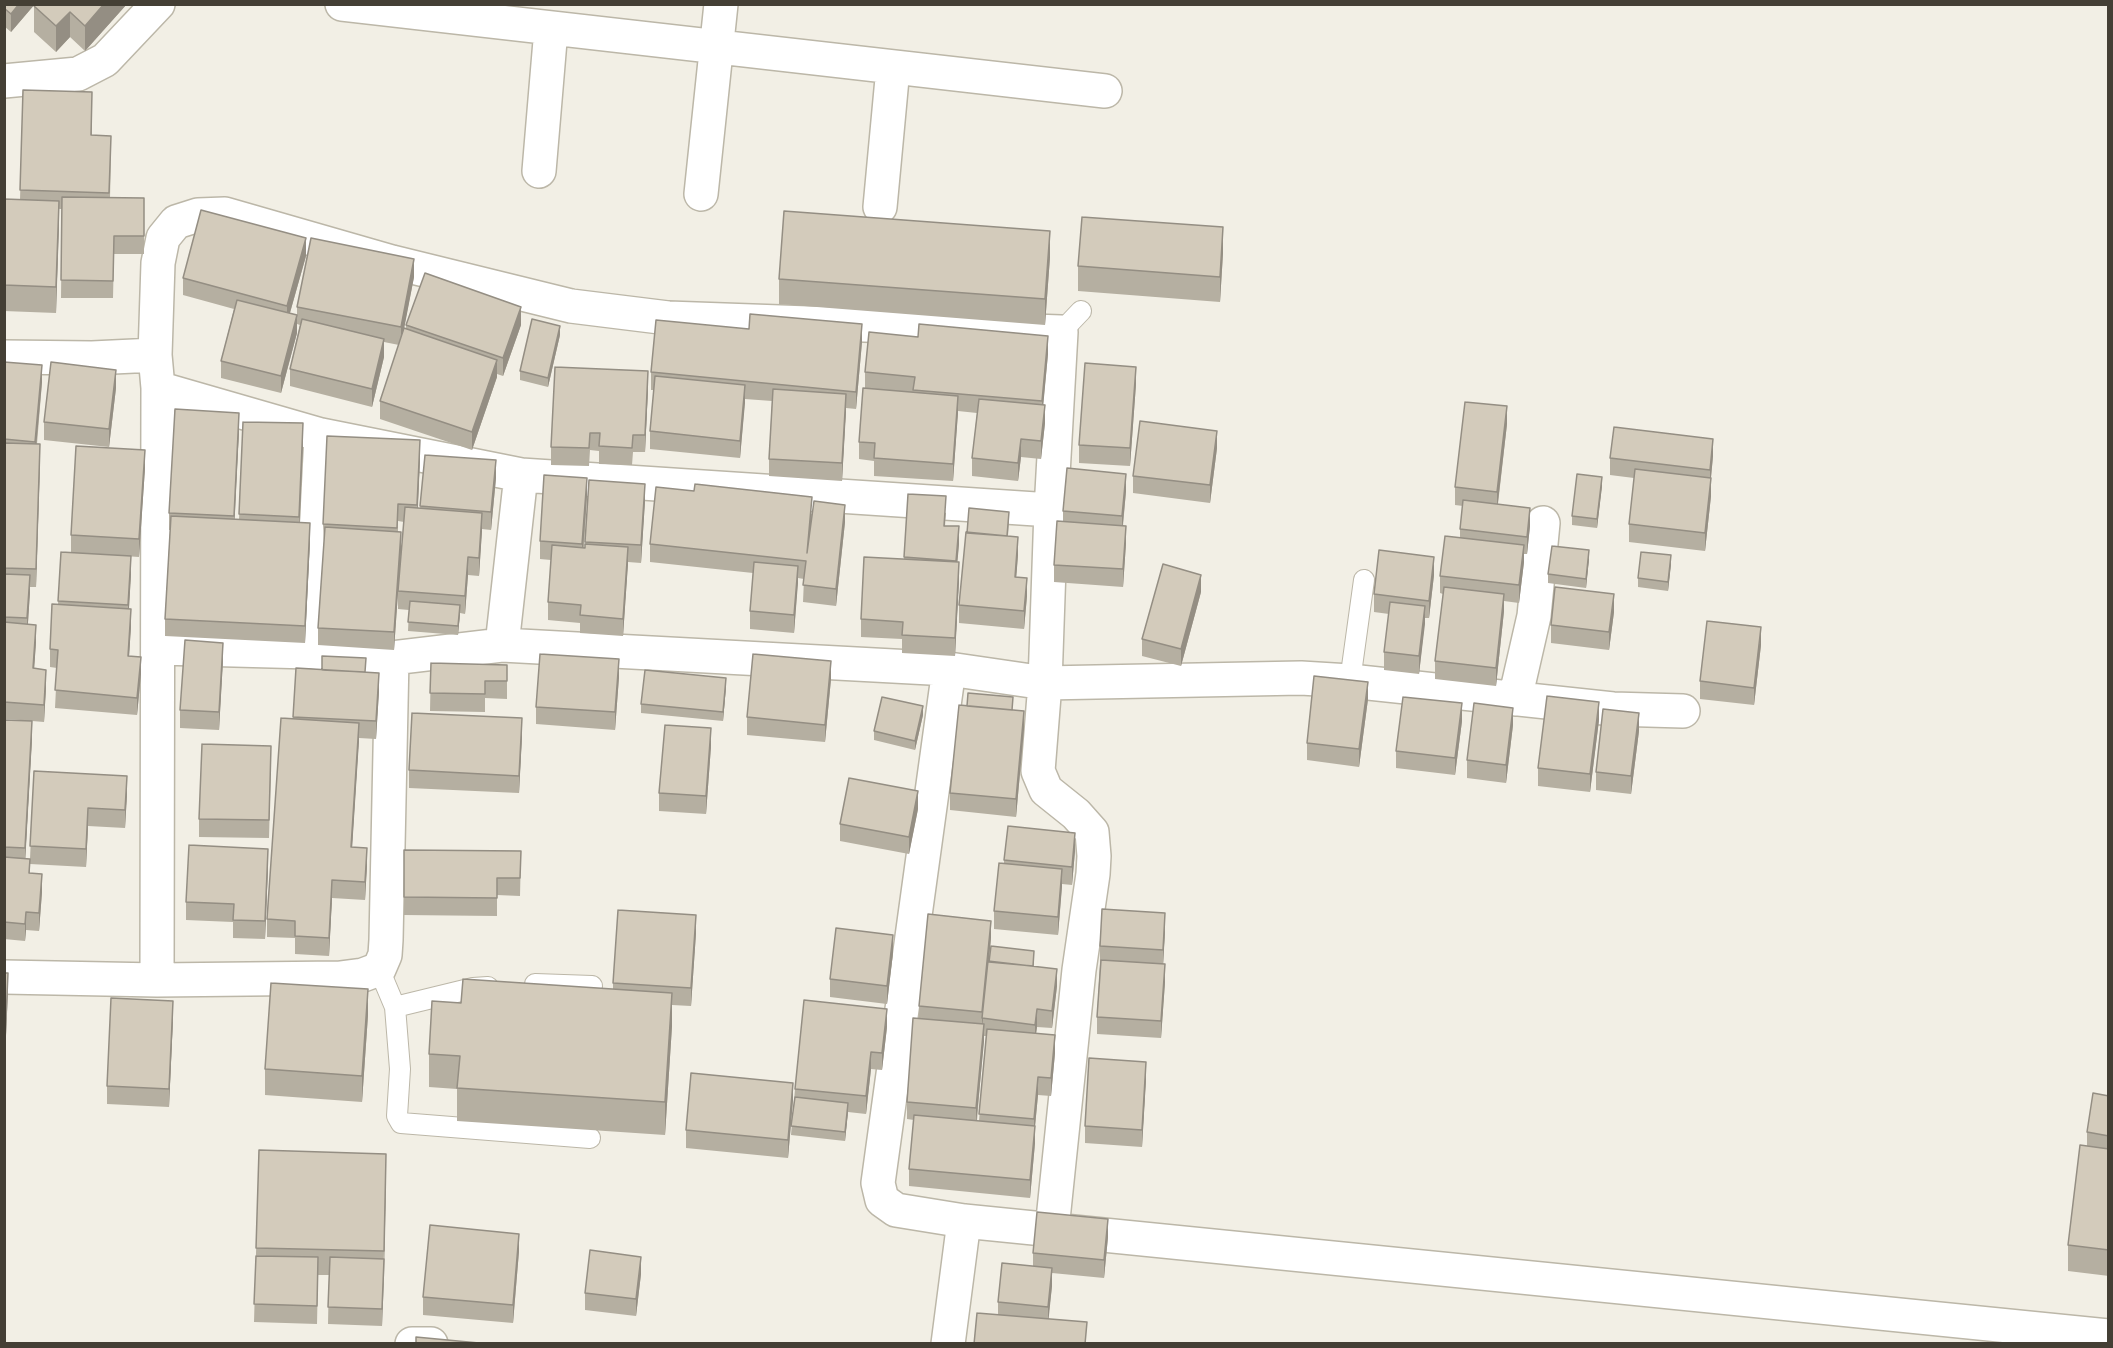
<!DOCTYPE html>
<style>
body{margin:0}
#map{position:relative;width:2113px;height:1348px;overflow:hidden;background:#f2efe5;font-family:"DM Sans",sans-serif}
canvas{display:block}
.frame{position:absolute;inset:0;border:6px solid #443f35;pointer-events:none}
</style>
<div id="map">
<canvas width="2113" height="1348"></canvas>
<div class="frame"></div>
</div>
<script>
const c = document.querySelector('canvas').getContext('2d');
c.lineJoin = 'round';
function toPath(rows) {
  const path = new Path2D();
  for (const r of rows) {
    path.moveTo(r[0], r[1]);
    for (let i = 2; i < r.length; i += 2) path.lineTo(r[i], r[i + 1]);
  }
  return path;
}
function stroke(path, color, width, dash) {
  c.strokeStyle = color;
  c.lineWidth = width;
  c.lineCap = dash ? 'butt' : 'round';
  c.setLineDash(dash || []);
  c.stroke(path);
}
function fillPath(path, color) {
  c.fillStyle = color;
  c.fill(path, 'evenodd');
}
const lane = toPath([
 [1061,332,1081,311],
 [1350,681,1364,580],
 [379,969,395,1007,400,1069,397,1116,401,1123,590,1138],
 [535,984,592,986],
 [395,1007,473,988,488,987]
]);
const street = toPath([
 [342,4,1105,91],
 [4,81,78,74,105,60,158,4],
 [539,171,551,29],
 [701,194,721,4],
 [880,207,893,68],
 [4,357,92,358,155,355],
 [158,388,321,435,521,475],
 [502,645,521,475,1051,510],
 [159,648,310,652,392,658],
 [310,652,321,435],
 [949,669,878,1183,882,1200,896,1210,964,1221,2108,1336],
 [1515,699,1534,616,1543,523],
 [4,977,157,980,340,978,363,975,379,969,385,955,386,940,392,658,502,645,949,669,1045,683,1301,678,1350,681,1613,709,1683,711],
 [157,980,158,388,155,355,158,263,163,238,176,222,198,215,225,214,392,262,571,306,668,318,1061,332,1051,510,1045,683,1038,771,1046,790,1076,814,1092,832,1094,856,1093,874,1079,970,1052,1229],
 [412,1344,431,1344],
 [948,1344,964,1221]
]);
stroke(lane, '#bcb7a8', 22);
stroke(street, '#bcb7a8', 36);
stroke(lane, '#fff', 20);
stroke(street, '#fff', 33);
fillPath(toPath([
 [4,4,35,4,11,32,4,26],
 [35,4,127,4,85,51,70,37,56,52,34,32,34,6],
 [23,90,92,109,92,135,111,154,110,198,144,198,144,254,114,254,113,298,61,298,62,209,59,209,56,313,4,311,4,199,20,200],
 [1223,253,1220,302,1078,291,1078,266],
 [306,256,290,313,297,333,281,393,221,378,221,361,234,309,183,295,183,278],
 [1050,257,1045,325,779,304,779,279],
 [414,277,403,332,406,329,406,325,521,325,503,376,497,374,497,377,472,450,380,419,380,401,399,345,384,342,384,357,372,407,290,386,290,369,300,325,297,324,297,307],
 [560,335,548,387,520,380,520,371],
 [862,342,856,409,846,408,842,481,769,476,769,459,772,401,745,399,740,458,650,449,650,431,654,390,651,390,651,372],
 [1048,354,1043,405,1045,423,1041,459,1021,457,1018,481,972,476,972,458,977,413,958,411,953,481,874,476,874,461,859,459,859,442,865,389,865,372],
 [4,362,42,382,37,444,40,462,36,587,30,587,28,624,36,642,34,668,46,687,44,722,32,721,32,739,25,859,30,859,34,771,127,794,125,828,88,826,86,867,30,864,30,873,42,892,39,931,26,930,25,941,4,939,4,720,20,720,4,719],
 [1136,384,1130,466,1079,463,1079,445],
 [116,388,109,447,44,440,44,422],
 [648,389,645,452,633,452,632,465,599,464,599,451,590,450,589,466,551,465,551,447],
 [243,422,303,441,300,522,310,541,305,643,165,636,165,619,170,530,169,530,169,513,239,431,234,519,239,520],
 [1507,424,1498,504,1530,526,1527,554,1524,554,1524,562,1519,603,1504,601,1504,611,1496,686,1435,679,1435,661,1443,594,1440,593,1440,576,1460,537,1460,529,1463,506,1455,505,1455,487],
 [1217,448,1210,503,1133,493,1133,476],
 [425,455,496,478,491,530,482,529,479,576,468,575,465,614,460,613,458,635,408,631,409,610,398,609,398,591,404,522,398,521,398,532,401,549,394,650,318,645,318,628,324,542,323,524,420,458,418,508,420,509],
 [1713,456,1711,478,1711,496,1705,551,1629,542,1629,524,1634,478,1610,475,1610,458],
 [145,468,139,557,110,555,131,574,129,609,131,626,129,656,141,674,137,715,55,708,57,668,50,667,50,649,58,604,61,552,71,552,71,535],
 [589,480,645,501,641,563,628,562,623,636,580,633,580,623,548,620,548,602,551,560,540,559,540,541,587,496,584,548,585,548],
 [1602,486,1597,528,1572,525,1572,516],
 [1126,491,1123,526,1126,543,1123,587,1054,582,1054,565,1063,522,1063,511],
 [908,494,946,513,945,526,959,544,957,562,959,580,955,656,902,653,902,639,861,637,861,619,904,559],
 [812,514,845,522,836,606,803,602,804,579,798,578,794,633,750,629,750,611,753,573,650,562,650,544],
 [1009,521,1008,536,1018,555,1016,577,1027,596,1024,629,959,623,959,605,967,533],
 [1589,559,1586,588,1548,583,1548,574],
 [1671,564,1668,591,1638,587,1638,578],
 [1434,575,1429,618,1425,618,1419,674,1384,670,1384,652,1389,614,1374,612,1374,594],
 [1201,592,1181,666,1142,656,1142,639],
 [1614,612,1609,650,1551,643,1551,625],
 [1761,645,1754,705,1700,699,1700,681],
 [223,660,219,730,180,728,180,710],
 [431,663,507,665,507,699,485,698,485,712,430,711],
 [296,668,366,672,379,691,376,739,359,738,352,847,367,865,365,900,332,898,329,956,295,954,295,938,267,937,267,919,293,719],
 [619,677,615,730,536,724,536,707],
 [831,679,825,742,747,735,747,717],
 [726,687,723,721,641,713,641,704],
 [1368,699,1359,767,1307,760,1307,743],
 [967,706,1013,710,1024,729,1016,817,950,810,950,793],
 [923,715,915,750,874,740,874,731],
 [1599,720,1590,792,1538,786,1538,768],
 [1462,721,1455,775,1396,768,1396,751],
 [1513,725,1506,783,1467,778,1467,760],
 [1639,731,1631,794,1596,790,1596,772],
 [522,736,519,793,409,788,409,770],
 [711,746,706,814,659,811,659,793],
 [271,764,269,838,199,837,199,819],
 [918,809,909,854,840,841,840,824],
 [404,850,521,851,520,896,497,895,497,916,404,915],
 [1075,851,1072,885,1062,884,1058,935,994,929,994,911,1004,864,1004,860],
 [268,867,265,939,233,938,233,922,186,920,186,902],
 [1165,931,1163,964,1165,982,1161,1038,1097,1034,1097,1017,1100,963,1100,946],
 [696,933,691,1006,672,1005,672,1026,665,1135,457,1121,457,1089,429,1087,429,1054,461,1003,613,989,613,983],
 [991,938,989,961,1034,960,1034,966,1057,986,1052,1028,1037,1027,1036,1033,1055,1053,1051,1096,1038,1095,1035,1126,1035,1143,1030,1198,909,1186,909,1169,914,1120,907,1119,907,1102,919,1019,919,1006],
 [984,1036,986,1036,979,1121,977,1121],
 [893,953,887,1004,830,997,830,979],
 [368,1015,362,1102,265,1095,265,1069],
 [173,1019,169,1107,107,1104,107,1086],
 [887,1027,882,1070,871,1069,866,1114,848,1112,845,1141,791,1135,795,1089],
 [1146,1079,1142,1147,1085,1143,1085,1126],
 [2109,1096,2109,1276,2068,1271,2068,1245,2087,1146,2087,1132],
 [793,1100,788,1158,686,1148,686,1130],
 [259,1150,386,1180,382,1326,328,1324,329,1275,318,1275,317,1324,254,1322],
 [1108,1237,1104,1278,1052,1273,1052,1286,1048,1319,1087,1344,998,1315,998,1302,1033,1266,1033,1253],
 [519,1251,513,1323,423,1315,423,1297],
 [641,1274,636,1316,585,1310,585,1293]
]), '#b5afa1');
fillPath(toPath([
 [19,4,35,4,11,32,11,14],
 [104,4,127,4,85,51,85,26],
 [70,12,70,37,56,52,56,26],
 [59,201,59,227,56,313,56,287],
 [1223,227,1223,253,1220,302,1220,277],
 [1050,231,1050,257,1045,325,1045,299],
 [306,238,306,256,287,323,287,306],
 [414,259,414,277,401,345,401,327],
 [521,307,521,325,503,376,503,358],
 [297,315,297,333,281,393,281,376],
 [862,324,862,342,856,409,856,392],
 [560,326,560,335,548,387,548,378],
 [1048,336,1048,354,1042,419,1042,401],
 [384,339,384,357,372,407,372,389],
 [497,360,497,377,472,450,472,432],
 [42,365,42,382,35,459,35,442],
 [1136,367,1136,384,1130,466,1130,448],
 [116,370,116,388,109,447,109,429],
 [648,371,648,389,645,452,645,435],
 [745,385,745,403,740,458,740,441],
 [846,394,846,412,842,481,842,463],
 [958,396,958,413,953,481,953,464],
 [1045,405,1045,423,1041,459,1041,441],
 [1507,406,1507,424,1497,510,1497,492],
 [239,413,239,431,234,533,234,516],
 [303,423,303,441,299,534,299,517],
 [1217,431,1217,448,1210,503,1210,485],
 [1021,439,1021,457,1018,481,1018,463],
 [1713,439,1713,456,1710,487,1710,470],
 [420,440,420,458,417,523,417,505],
 [40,444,40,462,36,587,36,569],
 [145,450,145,468,139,557,139,539],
 [496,460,496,478,491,530,491,512],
 [1126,474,1126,491,1122,533,1122,516],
 [1602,477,1602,486,1597,528,1597,519],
 [587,478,587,496,582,562,582,544],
 [1711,478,1711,496,1705,551,1705,533],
 [645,484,645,501,641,563,641,545],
 [845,505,845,522,836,606,836,589],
 [1530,508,1530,526,1527,554,1527,537],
 [482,513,482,531,479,576,479,558],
 [310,523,310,541,305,643,305,626],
 [959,526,959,544,956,579,956,561],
 [1126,526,1126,543,1123,587,1123,569],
 [401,532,401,549,394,650,394,632],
 [1018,537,1018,555,1015,594,1015,577],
 [1524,545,1524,562,1519,603,1519,585],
 [628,547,628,564,623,636,623,619],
 [1589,550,1589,559,1586,588,1586,579],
 [1671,555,1671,564,1668,591,1668,582],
 [131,556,131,574,128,623,128,605],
 [468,557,468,575,465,614,465,596],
 [1434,557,1434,575,1429,618,1429,601],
 [959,562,959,580,955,656,955,638],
 [798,566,798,583,794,633,794,615],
 [30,575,30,593,27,636,27,618],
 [1201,575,1201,592,1181,666,1181,649],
 [1027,578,1027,596,1024,629,1024,611],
 [1504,594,1504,611,1496,686,1496,668],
 [1614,594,1614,612,1609,650,1609,632],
 [460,605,460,614,458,635,458,626],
 [1425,606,1425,624,1419,674,1419,656],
 [131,609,131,626,128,673,128,656],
 [36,625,36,642,33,686,33,668],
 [1761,627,1761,645,1754,705,1754,688],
 [223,643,223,660,219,730,219,712],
 [141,657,141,674,137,715,137,698],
 [619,659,619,677,615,730,615,712],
 [831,661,831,679,825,742,825,725],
 [46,670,46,687,44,722,44,705],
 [379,673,379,691,376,739,376,721],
 [726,678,726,687,723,721,723,712],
 [1368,682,1368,699,1359,767,1359,749],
 [1599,702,1599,720,1590,792,1590,774],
 [1462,703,1462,721,1455,775,1455,758],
 [923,706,923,715,915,750,915,741],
 [1513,708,1513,725,1506,783,1506,765],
 [1024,711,1024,729,1016,817,1016,799],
 [1639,713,1639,731,1631,794,1631,776],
 [522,718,522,736,519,793,519,776],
 [32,721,32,739,25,865,25,848],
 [359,723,359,741,351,865,351,847],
 [711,728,711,746,706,814,706,796],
 [127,776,127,794,125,828,125,810],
 [918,791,918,809,909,854,909,837],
 [88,808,88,826,86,867,86,849],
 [1075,833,1075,851,1072,885,1072,867],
 [367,848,367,865,365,900,365,882],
 [268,849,268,867,265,939,265,921],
 [1062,869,1062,887,1058,935,1058,917],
 [42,874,42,892,39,931,39,913],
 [332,880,332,898,329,956,329,938],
 [26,912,26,930,25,941,25,924],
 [1165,913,1165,931,1163,967,1163,950],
 [696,915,696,933,691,1006,691,988],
 [991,921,991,938,982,1029,982,1012],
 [893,935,893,953,887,1004,887,986],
 [1165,964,1165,982,1161,1038,1161,1021],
 [1057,969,1057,986,1052,1028,1052,1011],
 [8,973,8,991,4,1081,4,1063],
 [368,989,368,1015,362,1102,362,1076],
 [672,993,672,1026,665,1135,665,1102],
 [173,1001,173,1019,169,1107,169,1089],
 [887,1009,887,1027,882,1070,882,1053],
 [1037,1009,1037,1027,1035,1042,1035,1025],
 [984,1024,984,1042,976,1125,976,1108],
 [1055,1035,1055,1053,1051,1096,1051,1078],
 [871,1052,871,1069,866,1114,866,1096],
 [1146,1062,1146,1079,1142,1147,1142,1130],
 [1038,1077,1038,1095,1034,1137,1034,1119],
 [793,1083,793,1100,788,1158,788,1140],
 [848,1103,848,1112,845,1141,845,1132],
 [1035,1126,1035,1143,1030,1198,1030,1180],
 [386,1154,386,1180,384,1277,384,1251],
 [1108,1219,1108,1237,1104,1278,1104,1260],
 [519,1234,519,1251,513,1323,513,1305],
 [641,1257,641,1274,636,1316,636,1299],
 [384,1259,384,1277,382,1326,382,1309],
 [1052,1268,1052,1286,1048,1325,1048,1307]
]), '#948e83');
const building = toPath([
 [4,4,19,4,11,14,4,8,4,4],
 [35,4,104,4,85,26,70,12,56,26,34,6,35,4],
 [23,90,92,92,91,135,111,136,109,193,20,190,23,90],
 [62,197,144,198,144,236,114,236,113,281,61,280,62,197],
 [4,199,59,201,56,287,4,285,4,199],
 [201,210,306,238,287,306,183,278,201,210],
 [784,211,1050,231,1045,299,779,279,784,211],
 [1082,217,1223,227,1220,277,1078,266,1082,217],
 [311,238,414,259,401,327,297,307,311,238],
 [425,273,521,307,503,358,406,325,425,273],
 [237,300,297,315,281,376,221,361,237,300],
 [750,314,862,324,856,392,651,372,656,320,749,329,750,314],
 [302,319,384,339,372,389,290,369,302,319],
 [532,319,560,326,548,378,520,371,532,319],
 [919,324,1048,336,1042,401,913,390,915,377,865,372,869,332,918,337,919,324],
 [404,328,497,360,472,432,380,401,404,328],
 [4,362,42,365,35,442,4,439,4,362],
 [51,362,116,370,109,429,44,422,51,362],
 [1085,363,1136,367,1130,448,1079,445,1085,363],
 [555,367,648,371,645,435,633,435,632,448,599,446,600,433,590,433,589,448,551,447,555,367],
 [655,376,745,385,740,441,650,431,655,376],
 [863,388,958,396,953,464,874,458,875,443,859,442,863,388],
 [773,389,846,394,842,463,769,459,773,389],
 [979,399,1045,405,1041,441,1021,439,1018,463,972,458,979,399],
 [1465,402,1507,406,1497,492,1455,487,1465,402],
 [175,409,239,413,234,516,169,513,175,409],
 [1140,421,1217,431,1210,485,1133,476,1140,421],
 [243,422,303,423,299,517,239,514,243,422],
 [1614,427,1713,439,1710,470,1610,458,1614,427],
 [327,436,420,440,417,505,398,504,397,528,323,524,327,436],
 [4,443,40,444,36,569,4,568,4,443],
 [76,446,145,450,139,539,71,535,76,446],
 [425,455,496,460,491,512,420,506,425,455],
 [1067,468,1126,474,1122,516,1063,511,1067,468],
 [1635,469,1711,478,1705,533,1629,524,1635,469],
 [1577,474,1602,477,1597,519,1572,516,1577,474],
 [544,475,587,478,582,544,540,541,544,475],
 [589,480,645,484,641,545,585,542,589,480],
 [695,484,812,497,807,553,814,501,845,505,836,589,803,585,806,561,650,544,656,487,694,491,695,484],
 [908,494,946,496,944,526,959,526,956,561,904,557,908,494],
 [1463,500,1530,508,1527,537,1460,529,1463,500],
 [405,507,482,513,479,558,468,557,465,596,398,591,405,507],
 [969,508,1009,512,1007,536,967,533,969,508],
 [171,516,310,523,305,626,165,619,171,516],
 [1057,521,1126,526,1123,569,1054,565,1057,521],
 [325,527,401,532,394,632,318,628,325,527],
 [966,532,1018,537,1015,577,1027,578,1024,611,959,605,966,532],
 [1445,536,1524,545,1519,585,1440,576,1445,536],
 [585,544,628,547,623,619,580,615,581,605,548,602,552,545,585,548,585,544],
 [1552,546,1589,550,1586,579,1548,574,1552,546],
 [1379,550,1434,557,1429,601,1374,594,1379,550],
 [61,552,131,556,128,605,58,601,61,552],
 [1641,552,1671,555,1668,582,1638,578,1641,552],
 [864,557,959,562,955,638,902,635,903,622,861,619,864,557],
 [754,562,798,566,794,615,750,611,754,562],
 [1163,564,1201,575,1181,649,1142,639,1163,564],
 [4,574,30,575,27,618,4,617,4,574],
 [1444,587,1504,594,1496,668,1435,661,1444,587],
 [1555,587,1614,594,1609,632,1551,625,1555,587],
 [410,601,460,605,458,626,408,622,410,601],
 [1390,602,1425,606,1419,656,1384,652,1390,602],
 [52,604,131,609,128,656,141,657,137,698,55,690,58,650,50,649,52,604],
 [1707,621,1761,627,1754,688,1700,681,1707,621],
 [4,622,36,625,33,668,46,670,44,705,4,702,4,622],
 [185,640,223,643,219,712,180,710,185,640],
 [540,654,619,659,615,712,536,707,540,654],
 [753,654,831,661,825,725,747,717,753,654],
 [322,656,366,658,365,672,322,670,322,656],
 [431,663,507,665,507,681,485,681,485,694,430,693,431,663],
 [296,668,379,673,376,721,293,717,296,668],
 [645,670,726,678,723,712,641,704,645,670],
 [1314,676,1368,682,1359,749,1307,743,1314,676],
 [968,693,1013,697,1012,710,967,706,968,693],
 [1547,696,1599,702,1590,774,1538,768,1547,696],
 [882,697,923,706,915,741,874,731,882,697],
 [1403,697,1462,703,1455,758,1396,751,1403,697],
 [1474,703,1513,708,1506,765,1467,760,1474,703],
 [959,705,1024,711,1016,799,950,793,959,705],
 [1603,709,1639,713,1631,776,1596,772,1603,709],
 [412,713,522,718,519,776,409,770,412,713],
 [281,718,359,723,351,847,367,848,365,882,332,880,329,938,295,936,295,921,267,919,281,718],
 [4,720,32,721,25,848,4,847,4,720],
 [665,725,711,728,706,796,659,793,665,725],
 [202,744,271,746,269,820,199,819,202,744],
 [34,771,127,776,125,810,88,808,86,849,30,846,34,771],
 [849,778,918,791,909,837,840,824,849,778],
 [1008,826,1075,833,1072,867,1004,860,1008,826],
 [189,845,268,849,265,921,233,920,234,904,186,902,189,845],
 [404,850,521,851,520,878,497,878,497,898,404,897,404,850],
 [4,857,30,859,29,873,42,874,39,913,26,912,25,924,4,922,4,857],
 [999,863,1062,869,1058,917,994,911,999,863],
 [1102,909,1165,913,1163,950,1100,946,1102,909],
 [618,910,696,915,691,988,613,983,618,910],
 [928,914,991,921,982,1012,919,1006,928,914],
 [836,928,893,935,887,986,830,979,836,928],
 [991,946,1034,951,1033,966,989,962,991,946],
 [1101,960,1165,964,1161,1021,1097,1017,1101,960],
 [988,961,1057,969,1052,1011,1037,1009,1035,1025,982,1018,988,961],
 [4,973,8,973,4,1063,4,973],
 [463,979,672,993,665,1102,457,1088,460,1056,429,1054,432,1001,461,1003,463,979],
 [271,983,368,989,362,1076,265,1069,271,983],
 [111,998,173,1001,169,1089,107,1086,111,998],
 [804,1000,887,1009,882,1053,871,1052,866,1096,795,1089,804,1000],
 [913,1018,984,1024,976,1108,907,1102,913,1018],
 [987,1029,1055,1035,1051,1078,1038,1077,1034,1119,979,1114,987,1029],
 [1089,1058,1146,1062,1142,1130,1085,1126,1089,1058],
 [691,1073,793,1083,788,1140,686,1130,691,1073],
 [2093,1093,2109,1096,2109,1136,2087,1132,2093,1093],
 [795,1097,848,1103,845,1132,791,1126,795,1097],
 [914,1115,1035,1126,1030,1180,909,1169,914,1115],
 [2080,1145,2109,1149,2109,1250,2068,1245,2080,1145],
 [259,1150,386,1154,384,1251,256,1248,259,1150],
 [1037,1212,1108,1219,1104,1260,1033,1253,1037,1212],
 [430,1225,519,1234,513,1305,423,1297,430,1225],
 [590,1250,641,1257,636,1299,585,1293,590,1250],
 [256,1256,318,1257,317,1306,254,1304,256,1256],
 [330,1257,384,1259,382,1309,328,1307,330,1257],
 [1002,1263,1052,1268,1048,1307,998,1302,1002,1263],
 [977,1313,1087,1322,1085,1344,974,1344,977,1313],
 [416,1337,479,1343,416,1344,416,1337]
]);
fillPath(building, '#d3cbbb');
stroke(building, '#948e83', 1.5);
</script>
